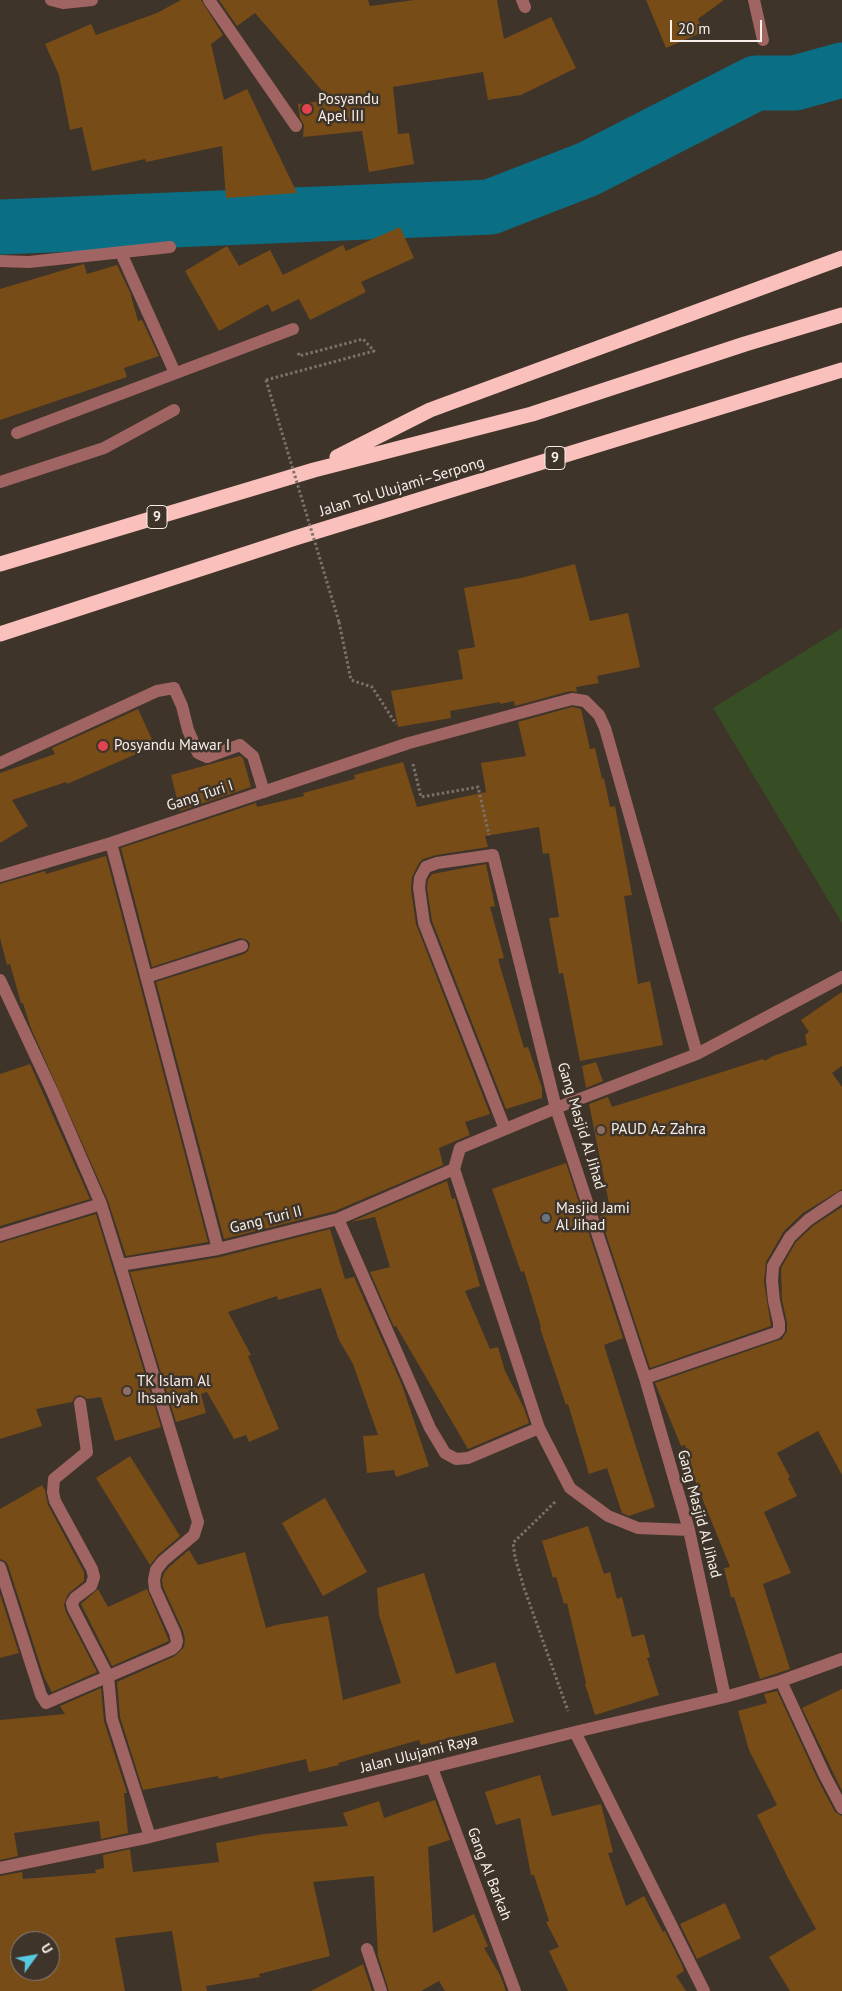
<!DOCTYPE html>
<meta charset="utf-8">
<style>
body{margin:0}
#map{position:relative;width:842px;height:1991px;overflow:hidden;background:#3f342a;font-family:"PT Sans",sans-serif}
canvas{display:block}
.north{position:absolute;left:10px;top:1931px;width:50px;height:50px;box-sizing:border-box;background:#3f342a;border:1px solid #897f77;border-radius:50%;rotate:58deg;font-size:14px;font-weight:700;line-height:20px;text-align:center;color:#f7f0ea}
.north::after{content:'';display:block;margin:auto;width:18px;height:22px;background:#56c9e0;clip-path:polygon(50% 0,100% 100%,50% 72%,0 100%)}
.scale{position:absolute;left:670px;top:20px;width:92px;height:22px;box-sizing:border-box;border:2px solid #f7f0ea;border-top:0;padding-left:6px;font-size:15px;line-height:18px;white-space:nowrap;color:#f7f0ea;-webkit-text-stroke:4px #3f342a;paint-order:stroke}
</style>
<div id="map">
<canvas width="842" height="1991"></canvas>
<div class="north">U</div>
<div class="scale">20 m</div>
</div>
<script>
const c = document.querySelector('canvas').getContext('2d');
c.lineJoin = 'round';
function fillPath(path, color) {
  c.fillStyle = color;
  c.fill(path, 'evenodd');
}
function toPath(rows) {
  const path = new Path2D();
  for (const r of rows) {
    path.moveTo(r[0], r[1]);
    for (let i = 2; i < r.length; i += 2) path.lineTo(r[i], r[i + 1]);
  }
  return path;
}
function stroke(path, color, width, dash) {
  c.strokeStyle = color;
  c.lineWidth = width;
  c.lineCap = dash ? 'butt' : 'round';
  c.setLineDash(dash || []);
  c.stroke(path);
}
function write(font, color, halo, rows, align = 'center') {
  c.font = font + ' "PT Sans",sans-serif';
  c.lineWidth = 5;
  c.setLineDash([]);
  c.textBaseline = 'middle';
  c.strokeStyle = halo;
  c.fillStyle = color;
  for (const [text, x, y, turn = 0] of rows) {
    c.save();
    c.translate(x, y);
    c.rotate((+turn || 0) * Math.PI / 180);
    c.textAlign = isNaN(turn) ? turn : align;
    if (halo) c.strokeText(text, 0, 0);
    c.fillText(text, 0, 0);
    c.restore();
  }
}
fillPath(toPath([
 [842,628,842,923,713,708]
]), '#374e24');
stroke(toPath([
 [0,227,490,207,588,169,756,83,795,83,842,70]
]), '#0a6f85', 55);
fillPath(toPath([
 [181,0,201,0,223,35,211,44,224,100,247,89,297,193,226,198,222,146,146,162,145,159,92,171,82,127,70,130,59,75,45,44,91,24,96,35,157,13],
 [219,0,368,0,370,6,414,0,497,0,504,39,551,17,576,68,521,95,488,100,483,72,393,87,398,134,409,133,414,164,369,172,362,131,303,137,304,125,300,118,298,104,330,100,255,13,237,26],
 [646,0,724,0,698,19,703,32,666,48],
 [400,227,414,258,361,282,366,292,310,320,299,299,272,312,268,304,219,331,185,271,227,246,239,266,270,250,283,275,343,245,346,251],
 [84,264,87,274,117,265,130,292,138,321,142,320,159,356,124,368,127,377,0,420,0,289],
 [575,564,590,621,628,613,640,667,597,676,599,683,576,687,577,692,570,691,515,706,514,701,500,704,500,702,450,711,451,718,398,727,391,691,463,679,458,650,475,647,464,588,521,578],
 [572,707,581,709,590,749,595,748,602,779,604,778,610,807,615,806,632,895,624,896,638,984,650,981,663,1045,580,1061,563,973,559,974,549,918,559,917,549,853,543,854,539,827,485,836,488,847,436,855,423,859,419,863,412,877,411,889,416,924,490,1114,465,1122,470,1135,439,1148,443,1165,335,1211,224,1239,156,982,244,954,248,951,250,944,247,940,240,938,152,967,121,848,256,803,257,807,304,796,303,793,355,779,354,775,403,762,417,807,486,792,481,763,526,756,518,722],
 [138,709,155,746,67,784,66,782,12,800,28,826,0,843,0,773,55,754,52,748],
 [240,756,243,758,251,787,180,811,171,775],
 [106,856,208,1242,126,1256,108,1201,30,1026,23,1003,21,1003,10,964,7,965,0,938,0,884,45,871,46,874],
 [486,864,495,906,490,907,504,958,498,959,524,1048,528,1047,542,1088,542,1098,506,1109,432,921,427,888,428,880,432,874],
 [842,992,842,1066,832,1073,842,1087,842,1189,803,1213,784,1231,766,1262,764,1282,771,1326,650,1368,600,1216,611,1213,589,1104,608,1097,612,1107,763,1059,765,1061,773,1056,807,1045,805,1035,809,1032,801,1020],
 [596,1062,603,1081,586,1088,582,1066],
 [30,1064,90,1199,0,1226,0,1074],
 [566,1163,623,1338,604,1345,655,1507,629,1516,622,1513,607,1468,589,1474,568,1404,566,1405,540,1328,541,1327,524,1271,521,1272,492,1189],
 [447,1181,452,1199,455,1198,480,1286,465,1291,490,1349,498,1347,505,1371,524,1408,529,1423,468,1449,396,1326,394,1327,370,1272,390,1267,375,1217,351,1222],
 [842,1207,842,1475,818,1431,777,1453,790,1477,788,1478,797,1496,764,1512,791,1573,763,1584,790,1669,760,1679,734,1597,731,1597,724,1568,730,1567,696,1483,685,1445,681,1446,655,1383,782,1339,787,1331,787,1323,782,1300,781,1268,796,1242,813,1226],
 [96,1214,161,1427,115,1441,101,1397,87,1399,83,1396,79,1395,75,1397,72,1402,36,1409,42,1426,0,1439,0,1243],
 [330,1229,345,1279,354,1277,402,1385,429,1466,396,1477,394,1470,367,1473,363,1436,378,1435,353,1364,339,1340,321,1288,278,1300,277,1296,228,1312,251,1355,248,1356,279,1429,249,1442,246,1435,234,1439,207,1392,201,1394,206,1413,176,1422,130,1272,220,1257],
 [130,1456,180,1536,158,1555,150,1565,96,1478],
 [42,1485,45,1490,48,1505,84,1572,84,1581,68,1594,64,1605,66,1612,97,1672,52,1692,44,1677,8,1565,5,1561,0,1559,0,1509],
 [325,1498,367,1572,323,1596,282,1523],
 [588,1526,604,1574,610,1572,617,1599,622,1597,632,1637,644,1634,650,1657,647,1658,659,1695,595,1715,585,1684,586,1683,567,1603,564,1604,556,1577,553,1578,542,1541],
 [189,1550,198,1565,245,1552,266,1628,276,1625,328,1616,343,1700,401,1683,379,1615,377,1588,424,1573,456,1674,495,1662,514,1722,421,1745,419,1740,338,1763,339,1765,309,1772,306,1759,219,1779,218,1776,143,1790,120,1717,117,1682,175,1656,184,1647,185,1639,183,1631,163,1587,162,1580,164,1573,169,1567],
 [98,1589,108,1607,147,1589,169,1641,112,1666,81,1604],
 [0,1594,19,1653,0,1658],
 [101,1688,104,1721,127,1793,124,1793,128,1833,101,1839,99,1821,14,1833,18,1856,0,1860,0,1720,65,1714,60,1706],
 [842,1689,842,1791,802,1708],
 [777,1691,818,1780,835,1812,842,1816,842,1991,790,1991,769,1957,816,1929,788,1878,757,1815,777,1805,749,1750,738,1711,767,1703,764,1694],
 [540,1775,552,1816,601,1804,613,1852,608,1853,626,1906,644,1896,663,1932,665,1931,682,1965,684,1971,676,1976,686,1991,568,1991,549,1951,559,1947,546,1922,549,1921,534,1875,531,1875,520,1818,496,1825,485,1792],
 [435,1800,450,1840,428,1847,433,1933,474,1914,488,1946,484,1948,500,1975,506,1991,445,1991,439,1981,421,1991,389,1991,378,1956,374,1876,313,1882,330,1956,259,1974,260,1977,206,1986,207,1991,182,1991,172,1931,115,1938,125,1991,0,1991,0,1876,22,1872,23,1879,96,1873,95,1870,104,1868,103,1855,130,1849,133,1872,219,1862,216,1843,264,1834,348,1826,343,1813,379,1801,384,1818],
 [20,1941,50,1941,50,1971,20,1971],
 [725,1903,741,1938,697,1959,680,1924],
 [363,1964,372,1991,311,1991]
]), '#774c17');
stroke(toPath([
 [266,380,374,351,363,339,299,356,298,351],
 [339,622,351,680,372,687,396,724],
 [413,764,421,797,478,787,489,835],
 [555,1502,513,1543,515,1557,524,1588,568,1711]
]), '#7b7269', 3, [2.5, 2.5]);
stroke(toPath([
 [51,0,63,3,92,0],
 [209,0,296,126],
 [522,0,525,7],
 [754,0,763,40],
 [121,253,175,373],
 [0,261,29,262,170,247],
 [17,433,293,329],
 [0,482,104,448,174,410],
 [0,763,157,691,174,688,182,706,188,730,198,753,207,757,240,745,253,756,264,792],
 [111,843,218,1249],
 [0,876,111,843,409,743,553,704,572,699,585,701,599,715,605,728,697,1054],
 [146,977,242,946],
 [0,980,52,1091,101,1204],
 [505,1129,424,923,419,888,420,878,426,867,437,863,493,855,556,1108,645,1378,689,1530,725,1697],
 [454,1169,539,1428],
 [338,1219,430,1428,445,1453,456,1459,468,1458,539,1428,570,1488,608,1516,638,1528,689,1530],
 [0,1235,101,1204,120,1265,218,1249,338,1219,454,1169,460,1148,556,1108,697,1054,842,977],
 [645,1378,776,1333,779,1330,779,1323,774,1301,772,1281,773,1266,790,1237,808,1220,842,1197],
 [80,1403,87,1452,54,1479,53,1492,55,1501,92,1569,94,1577,91,1586,75,1598,72,1603,73,1608,108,1676,112,1719,150,1837],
 [0,1567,41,1695,46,1703,172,1649,176,1645,177,1641,175,1633,155,1589,154,1580,156,1570,163,1561,194,1535,198,1522,120,1265],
 [781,1681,825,1776,842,1808],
 [575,1732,704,1991],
 [432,1768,515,1991],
 [0,1868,150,1837,575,1732,725,1697,781,1681,842,1659],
 [367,1949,381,1991]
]), '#a06562', 12);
stroke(toPath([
 [337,457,430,410,842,258],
 [0,564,314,470,532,414,745,344,842,315],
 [0,634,295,538,842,370]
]), '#fac0bc', 15);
stroke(toPath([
 [266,380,339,622]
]), '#7b7269', 3, [2.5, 2.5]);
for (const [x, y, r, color] of [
 [307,109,6,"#e0444e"],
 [103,746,6,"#e0444e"],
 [601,1130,5,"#8d6e63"],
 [546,1218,5,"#6b7280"],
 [127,1391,5,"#8d6e63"]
]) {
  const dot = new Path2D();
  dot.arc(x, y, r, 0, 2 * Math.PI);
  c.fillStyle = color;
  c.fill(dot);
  stroke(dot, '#3f342a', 2);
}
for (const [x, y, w] of [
 [555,458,20],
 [157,517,20]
]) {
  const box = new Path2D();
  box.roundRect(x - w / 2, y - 11.5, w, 23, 4);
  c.fillStyle = '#3f342a';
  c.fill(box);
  stroke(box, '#f7f0ea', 1);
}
write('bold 14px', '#f7f0ea', null, [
 ["9",555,458],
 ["9",157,517]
]);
write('15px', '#f7f0ea', '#3f342a', [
 ["Posyandu",318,100],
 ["Apel III",318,117],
 ["Posyandu Mawar I",114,746],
 ["PAUD Az Zahra",611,1130],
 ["Masjid Jami",556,1209],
 ["Al Jihad",556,1226],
 ["TK Islam Al",137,1382],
 ["Ihsaniyah",137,1399]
], 'left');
write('15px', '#f7f0ea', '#3f342a', [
 ["Jalan Tol Ulujami–Serpong",402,487,-17],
 ["Gang Turi I",200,796,-18],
 ["Gang Masjid Al Jihad",581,1126,73],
 ["Gang Turi II",266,1220,-14],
 ["Gang Masjid Al Jihad",699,1514,75],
 ["Jalan Ulujami Raya",419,1754,-14],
 ["Gang Al Barkah",489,1874,69]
]);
</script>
